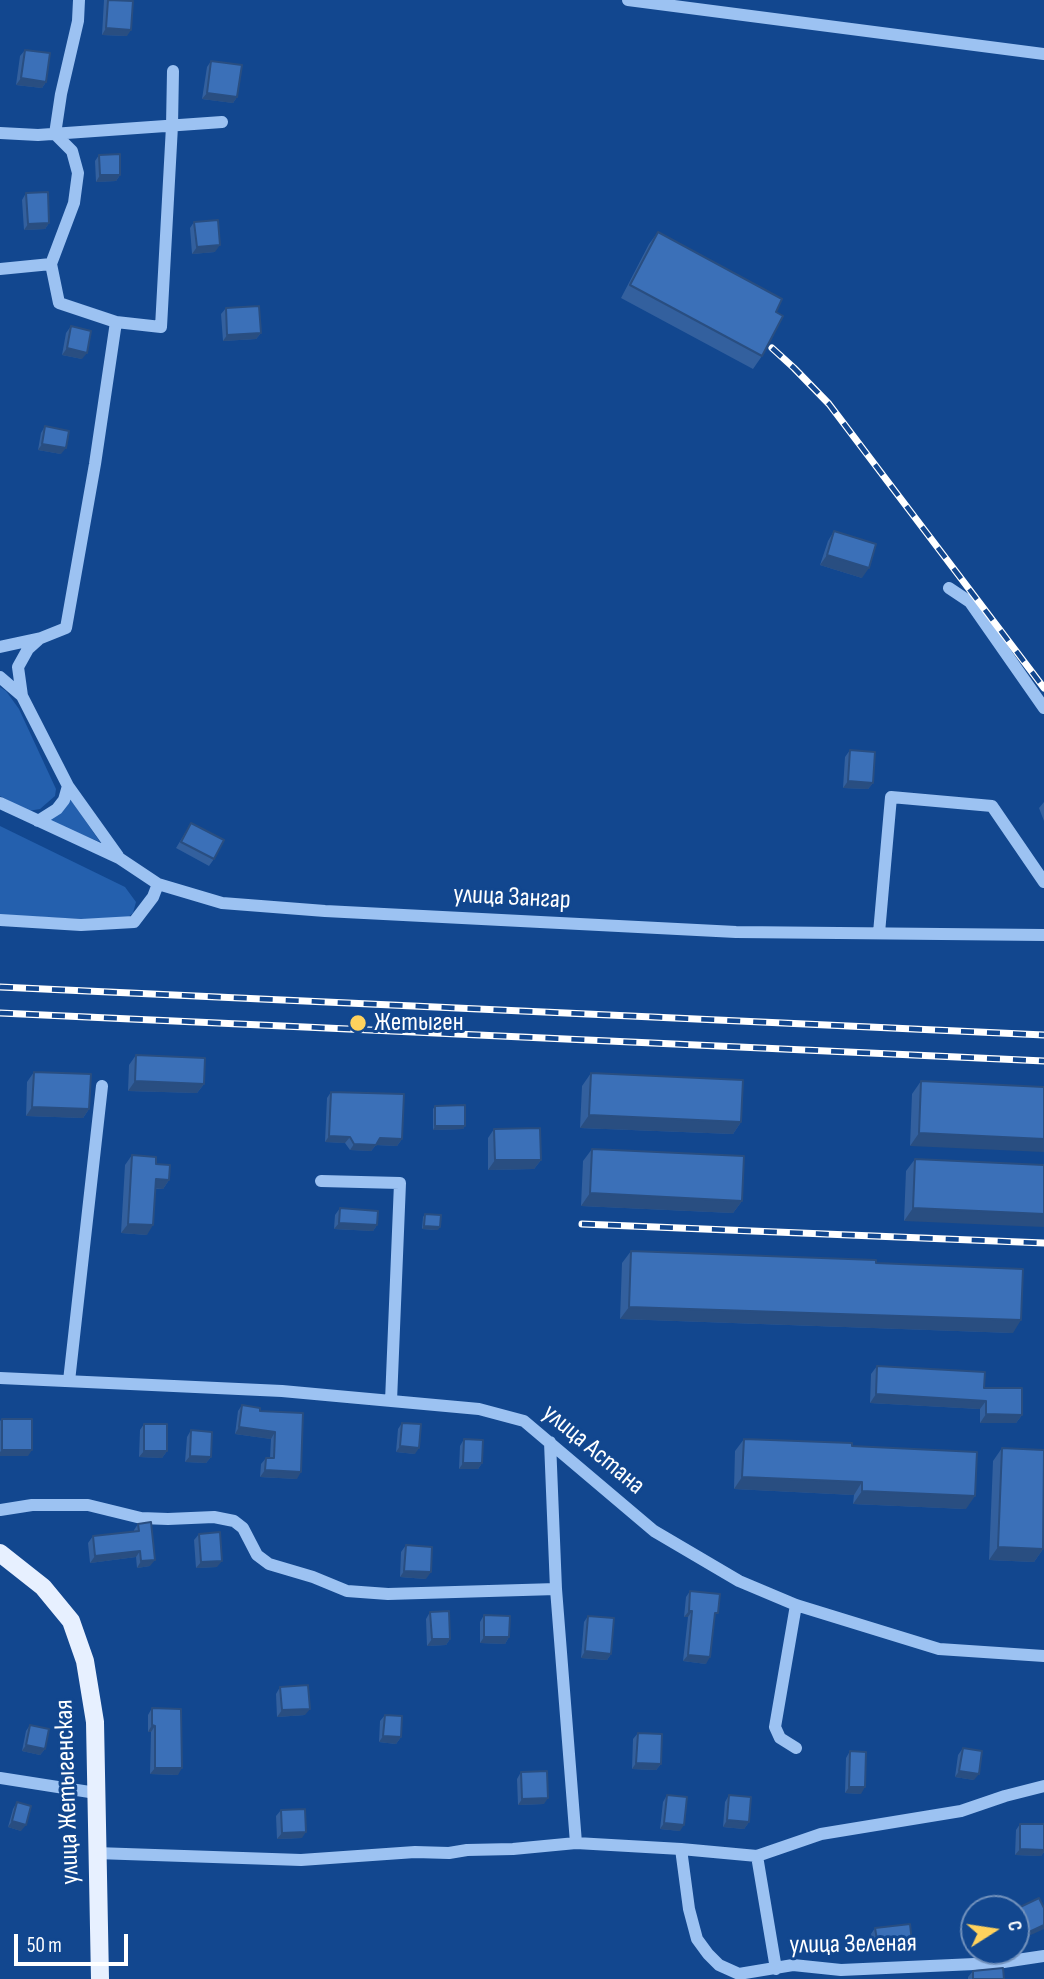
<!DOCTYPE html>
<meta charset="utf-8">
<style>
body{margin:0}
#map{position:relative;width:1044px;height:1979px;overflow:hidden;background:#12478f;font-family:"Sofia Sans Condensed",sans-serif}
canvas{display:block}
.north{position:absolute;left:960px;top:1895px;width:70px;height:70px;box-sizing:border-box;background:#12478f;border:2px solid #7191bc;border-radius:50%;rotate:78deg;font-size:19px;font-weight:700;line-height:28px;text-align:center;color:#fff}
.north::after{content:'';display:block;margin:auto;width:24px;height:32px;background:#ffd25d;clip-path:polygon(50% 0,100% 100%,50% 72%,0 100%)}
.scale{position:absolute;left:14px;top:1934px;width:114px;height:32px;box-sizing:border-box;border:4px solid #fff;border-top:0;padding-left:9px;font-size:21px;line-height:24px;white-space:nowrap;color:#fff;-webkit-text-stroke:5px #12478f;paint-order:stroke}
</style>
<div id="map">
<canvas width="1044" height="1979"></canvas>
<div class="north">С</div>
<div class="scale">50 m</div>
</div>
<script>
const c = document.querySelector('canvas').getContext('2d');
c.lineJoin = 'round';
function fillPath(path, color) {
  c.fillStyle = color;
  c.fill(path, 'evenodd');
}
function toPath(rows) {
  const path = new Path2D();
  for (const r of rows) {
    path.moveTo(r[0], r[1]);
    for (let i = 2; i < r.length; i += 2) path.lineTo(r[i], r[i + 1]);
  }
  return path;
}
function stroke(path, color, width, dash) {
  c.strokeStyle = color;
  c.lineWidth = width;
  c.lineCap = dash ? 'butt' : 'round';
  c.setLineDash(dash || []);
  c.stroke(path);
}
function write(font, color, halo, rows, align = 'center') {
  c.font = font + ' "Sofia Sans Condensed",sans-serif';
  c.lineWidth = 6;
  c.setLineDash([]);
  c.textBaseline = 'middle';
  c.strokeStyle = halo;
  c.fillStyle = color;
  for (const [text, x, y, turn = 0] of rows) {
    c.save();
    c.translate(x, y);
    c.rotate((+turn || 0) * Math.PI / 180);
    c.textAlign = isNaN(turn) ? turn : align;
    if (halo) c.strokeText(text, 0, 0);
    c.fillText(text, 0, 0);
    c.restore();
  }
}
fillPath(toPath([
 [0,687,6,691,19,709,56,789,55,796,40,809,28,811,0,796],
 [69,797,100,842,46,820],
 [0,826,125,887,136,902,133,913,127,918,84,919,0,915]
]), '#2460ae');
stroke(toPath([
 [79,0,78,21,61,94,55,134,72,151,78,173,74,203,51,264,59,303,116,322],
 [628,0,1044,54],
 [0,133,38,135,222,122],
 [0,269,51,264],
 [949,588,970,602,1044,708],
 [0,647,41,638,66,628,95,464,116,322,161,327,172,126,173,71],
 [0,677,22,696,68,786,118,856],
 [22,696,18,667,28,649,38,640],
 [0,803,119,858,158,884,222,903,325,911,736,932,1044,935],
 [38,821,57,809,64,800,68,786],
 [0,920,81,925,134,922,153,897,158,884],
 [879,933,891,797,992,806,1044,882],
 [321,1181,400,1183,391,1401],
 [0,1378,282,1391,479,1409,524,1421,654,1531,739,1581,796,1605,939,1649,1044,1656],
 [69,1381,102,1086],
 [550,1442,556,1589,576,1843],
 [0,1510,32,1505,88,1505,141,1518,168,1519,214,1517,234,1521,243,1528,257,1555,269,1564,313,1577,347,1591,388,1594,556,1589],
 [796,1748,780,1738,775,1727,796,1605],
 [0,1778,96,1793],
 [681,1849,689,1909,697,1939,708,1954,719,1965,739,1974,793,1965,841,1970,997,1963,1044,1956],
 [96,1853,301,1860,415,1852,449,1853,467,1850,513,1849,576,1843,681,1849,757,1856,821,1834,961,1811,1005,1796,1044,1786],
 [757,1856,776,1969]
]), '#9cc2f2', 12);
stroke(toPath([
 [0,1553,43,1587,71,1621,85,1661,95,1722,100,1979]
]), '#e7f0ff', 18);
const rail = toPath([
 [772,348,794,368,829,404,1044,688],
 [0,987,1044,1035],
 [0,1013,1044,1061],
 [582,1224,1044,1243]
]);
stroke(rail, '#fff', 7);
stroke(rail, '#12478f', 4.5, [13]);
fillPath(toPath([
 [104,0,129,0,127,36,102,35],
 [25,50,46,82,42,88,16,85,20,56],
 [211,61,237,97,233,103,202,99,207,67],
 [99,155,120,175,116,181,96,182,95,161],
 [26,193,49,223,45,229,24,230,22,200],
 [194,222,215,252,192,254,190,228],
 [658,232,776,312,762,356,753,369,621,298,649,244],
 [226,308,261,333,256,339,223,341,221,314],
 [71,326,82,359,62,355,66,333],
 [45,426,61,454,38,450,41,433],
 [834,531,862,578,820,565,828,541],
 [850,750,873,783,868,789,843,788,845,757],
 [1044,802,1044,821,1039,808],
 [191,823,214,859,209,866,176,848],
 [136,1055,204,1084,197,1093,128,1091,129,1065],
 [34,1072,89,1109,83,1118,26,1116,27,1082],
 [591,1073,741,1122,733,1134,580,1128,582,1086],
 [921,1081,1044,1087,910,1146,912,1094],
 [331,1092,402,1139,397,1146,376,1145,371,1151,350,1150,345,1143,325,1142,327,1098],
 [435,1106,465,1126,463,1129,433,1130,433,1109],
 [494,1129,541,1160,534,1169,488,1170,488,1138],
 [592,1149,742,1201,733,1213,581,1206,583,1161],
 [132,1155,156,1164,169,1180,163,1189,155,1189,147,1235,121,1233,125,1165],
 [915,1159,1044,1165,904,1221,906,1171],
 [340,1208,377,1225,373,1231,334,1229,335,1215],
 [425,1214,438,1230,422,1229,423,1217],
 [631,1251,1013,1333,620,1319,622,1263],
 [877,1366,984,1388,1022,1415,1016,1423,980,1423,980,1409,870,1403,871,1374],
 [242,1405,260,1411,303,1413,297,1479,260,1477,261,1464,266,1458,270,1458,271,1439,235,1434,238,1411],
 [2,1419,28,1456,0,1456,0,1421],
 [402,1423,415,1454,396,1452,398,1429],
 [144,1424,167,1451,162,1458,139,1457,140,1430],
 [191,1430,211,1457,206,1463,185,1462,187,1437],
 [464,1439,482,1463,478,1469,459,1469,460,1446],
 [744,1439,966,1509,853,1504,854,1495,734,1489,735,1451],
 [1002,1448,1043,1549,1034,1562,989,1560,993,1461],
 [138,1524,150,1566,137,1568,136,1557,90,1563,88,1543,93,1536,134,1532,134,1530],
 [199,1534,217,1567,196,1568,194,1540],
 [406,1545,426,1579,400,1577,401,1552],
 [690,1591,714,1619,706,1664,683,1661,688,1617,684,1617,686,1597],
 [430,1612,450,1639,446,1645,427,1646,426,1619],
 [484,1615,509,1637,505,1644,480,1643,480,1622],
 [588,1616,611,1654,607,1660,581,1658,584,1622],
 [280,1687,305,1715,277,1717,276,1694],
 [152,1708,178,1775,150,1774,151,1732,148,1732,148,1715],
 [385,1715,401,1737,396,1744,379,1742,380,1721],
 [30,1725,45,1749,40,1755,22,1751,26,1731],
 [638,1733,661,1764,656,1770,632,1769,633,1739],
 [963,1748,974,1780,955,1777,958,1755],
 [850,1751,861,1794,845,1793,846,1758],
 [521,1772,544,1804,518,1805,517,1779],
 [667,1795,680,1831,660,1829,663,1802],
 [729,1795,749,1822,744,1829,723,1827,725,1802],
 [17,1802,21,1831,8,1827,13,1809],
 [281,1810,302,1838,277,1839,276,1816],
 [1020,1824,1044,1824,1044,1852,1041,1856,1015,1855,1016,1830],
 [1044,1908,1022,1939,1016,1925,1016,1909],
 [875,1928,912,1942,908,1948,873,1953,871,1934],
 [973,1971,1004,1979,968,1979,968,1977]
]), '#33609e');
fillPath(toPath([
 [106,28,131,30,127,36,102,35],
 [21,78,46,82,42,88,16,85],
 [207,93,237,97,233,103,202,99],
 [100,175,120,175,116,181,96,182],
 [49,223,45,229,24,230,28,224],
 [220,245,215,252,192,254,197,247],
 [261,333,256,339,223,341,227,335],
 [67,348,87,353,82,359,62,355],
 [42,444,66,448,61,454,38,450],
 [827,555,869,568,862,578,820,565],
 [848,781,873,783,868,789,843,788],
 [135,1081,204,1084,197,1093,128,1091],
 [32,1107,89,1109,83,1118,26,1116],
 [589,1115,741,1122,733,1134,580,1128],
 [435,1126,465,1126,463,1129,433,1130],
 [919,1133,1044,1139,1044,1152,910,1146],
 [329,1136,350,1137,345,1143,325,1142],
 [380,1138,402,1139,397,1146,376,1145],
 [354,1144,376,1145,371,1151,350,1150],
 [495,1160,541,1160,534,1169,488,1170],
 [156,1179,169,1180,163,1189,149,1188],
 [590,1193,742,1201,733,1213,581,1206],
 [913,1208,1044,1214,1044,1227,904,1221],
 [339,1223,377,1225,373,1231,334,1229],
 [128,1224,153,1225,147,1235,121,1233],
 [424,1226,440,1227,438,1230,422,1229],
 [629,1307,1021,1320,1013,1333,620,1319],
 [876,1394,986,1401,980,1409,870,1403],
 [986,1414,1022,1415,1016,1423,980,1423],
 [239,1427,275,1432,271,1439,235,1434],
 [400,1446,419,1448,415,1454,396,1452],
 [2,1450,32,1450,28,1456,0,1456,0,1452],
 [144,1451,167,1451,162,1458,139,1457],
 [190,1456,211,1457,206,1463,185,1462],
 [463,1463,482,1463,478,1469,459,1469],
 [265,1470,301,1472,297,1479,260,1477],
 [742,1477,862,1482,854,1495,734,1489],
 [862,1491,975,1496,966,1509,853,1504],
 [998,1547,1043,1549,1034,1562,989,1560],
 [140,1551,136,1557,90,1563,95,1556],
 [155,1560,150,1566,137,1568,141,1561],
 [222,1561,217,1567,196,1568,201,1562],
 [404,1571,431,1572,426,1579,400,1577],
 [689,1611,692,1611,688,1617,684,1617],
 [484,1637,509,1637,505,1644,480,1643],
 [432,1639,450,1639,446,1645,427,1646],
 [585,1651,611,1654,607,1660,581,1658],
 [688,1655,710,1657,706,1664,683,1661],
 [310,1709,305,1715,277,1717,282,1710],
 [152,1725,155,1726,151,1732,148,1732],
 [383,1736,401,1737,396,1744,379,1742],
 [26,1745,45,1749,40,1755,22,1751],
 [636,1763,661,1764,656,1770,632,1769],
 [155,1768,182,1768,178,1775,150,1774],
 [959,1771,979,1774,974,1780,955,1777],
 [849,1787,865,1787,861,1794,845,1793],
 [548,1798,544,1804,518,1805,522,1799],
 [727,1820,749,1822,744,1829,723,1827],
 [12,1821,26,1825,21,1831,8,1827],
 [664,1823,684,1825,680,1831,660,1829],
 [306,1832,302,1838,277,1839,282,1833],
 [1020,1849,1044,1850,1044,1852,1041,1856,1015,1855],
 [1044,1925,1044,1929,1022,1939,1027,1933],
 [912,1942,908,1948,873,1953,878,1946]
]), '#294e81');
const building = toPath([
 [108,0,133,1,131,30,106,28,108,0],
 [25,50,50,53,46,82,21,78,25,50],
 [211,61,242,65,237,97,207,93,211,61],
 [120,154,120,175,100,175,99,155,120,154],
 [48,192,49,223,28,224,26,193,48,192],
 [218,220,220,245,197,247,194,222,218,220],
 [658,232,782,299,776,312,783,316,762,356,630,285,658,232],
 [259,306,261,333,227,335,226,308,259,306],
 [71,326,91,331,87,353,67,348,71,326],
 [45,426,69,431,66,448,42,444,45,426],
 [834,531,876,544,869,568,827,555,834,531],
 [850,750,875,752,873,783,848,781,850,750],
 [191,823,224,840,214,859,181,842,191,823],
 [136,1055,205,1058,204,1084,135,1081,136,1055],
 [34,1072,91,1074,89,1109,32,1107,34,1072],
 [591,1073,743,1080,741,1122,589,1115,591,1073],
 [921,1081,1044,1087,1044,1139,919,1133,921,1081],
 [331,1092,404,1094,402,1139,380,1138,376,1145,354,1144,350,1137,329,1136,331,1092],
 [465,1105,465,1126,435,1126,435,1106,465,1105],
 [540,1128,541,1160,495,1160,494,1129,540,1128],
 [592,1149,744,1156,742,1201,590,1193,592,1149],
 [132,1155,156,1157,156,1164,170,1165,169,1180,156,1179,153,1225,128,1224,132,1155],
 [915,1159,1044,1165,1044,1214,913,1208,915,1159],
 [340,1208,378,1211,377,1225,339,1223,340,1208],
 [425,1214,441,1215,440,1227,424,1226,425,1214],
 [631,1251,876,1260,876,1263,1023,1269,1021,1320,629,1307,631,1251],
 [877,1366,985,1372,984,1388,1022,1388,1022,1415,986,1414,986,1401,876,1394,877,1366],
 [242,1405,260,1408,260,1411,303,1413,301,1472,265,1470,266,1458,274,1458,275,1432,239,1427,242,1405],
 [2,1419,32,1419,32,1450,2,1450,2,1419],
 [402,1423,421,1424,419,1448,400,1446,402,1423],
 [144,1424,167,1424,167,1451,144,1451,144,1424],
 [191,1430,212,1432,211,1457,190,1456,191,1430],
 [464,1439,483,1440,482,1463,463,1463,464,1439],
 [744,1439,852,1443,852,1446,977,1452,975,1496,862,1491,862,1482,742,1477,744,1439],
 [1002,1448,1044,1450,1043,1549,998,1547,1002,1448],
 [151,1522,155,1560,141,1561,140,1551,95,1556,93,1536,139,1531,138,1524,151,1522],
 [220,1532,222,1561,201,1562,199,1534,220,1532],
 [406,1545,432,1547,431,1572,404,1571,406,1545],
 [690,1591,720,1594,718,1613,715,1613,710,1657,688,1655,692,1611,689,1611,690,1591],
 [449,1611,450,1639,432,1639,430,1612,449,1611],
 [484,1615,510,1616,509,1637,484,1637,484,1615],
 [588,1616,614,1618,611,1654,585,1651,588,1616],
 [308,1685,310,1709,282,1710,280,1687,308,1685],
 [152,1708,181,1709,182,1768,155,1768,155,1726,152,1725,152,1708],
 [385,1715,402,1716,401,1737,383,1736,385,1715],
 [30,1725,49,1729,45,1749,26,1745,30,1725],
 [638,1733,662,1734,661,1764,636,1763,638,1733],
 [963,1748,982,1751,979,1774,959,1771,963,1748],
 [850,1751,866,1752,865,1787,849,1787,850,1751],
 [547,1771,548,1798,522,1799,521,1772,547,1771],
 [667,1795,687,1797,684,1825,664,1823,667,1795],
 [729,1795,751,1797,749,1822,727,1820,729,1795],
 [17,1802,31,1806,26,1825,12,1821,17,1802],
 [305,1809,306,1832,282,1833,281,1810,305,1809],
 [1020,1824,1044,1824,1044,1850,1020,1849,1020,1824],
 [1039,1898,1044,1908,1044,1925,1027,1933,1016,1909,1039,1898],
 [910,1924,912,1942,878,1946,875,1928,910,1924],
 [1003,1968,1004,1979,973,1979,973,1971,1003,1968]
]);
fillPath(building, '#3b70b8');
stroke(building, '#294e81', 2);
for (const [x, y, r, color] of [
 [358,1023,9,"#ffd25d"]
]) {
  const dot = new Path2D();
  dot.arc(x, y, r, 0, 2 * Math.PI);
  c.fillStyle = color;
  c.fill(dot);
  stroke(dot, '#12478f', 2.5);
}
write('26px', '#fff', '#12478f', [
 ["улица Зангар",512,898,3],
 ["улица Астана",593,1450,40],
 ["улица Жетыгенская",68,1792,-92],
 ["улица Зеленая",853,1945,-1]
]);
write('26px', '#fff', '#12478f', [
 ["Жетыген",374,1023]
], 'left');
</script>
